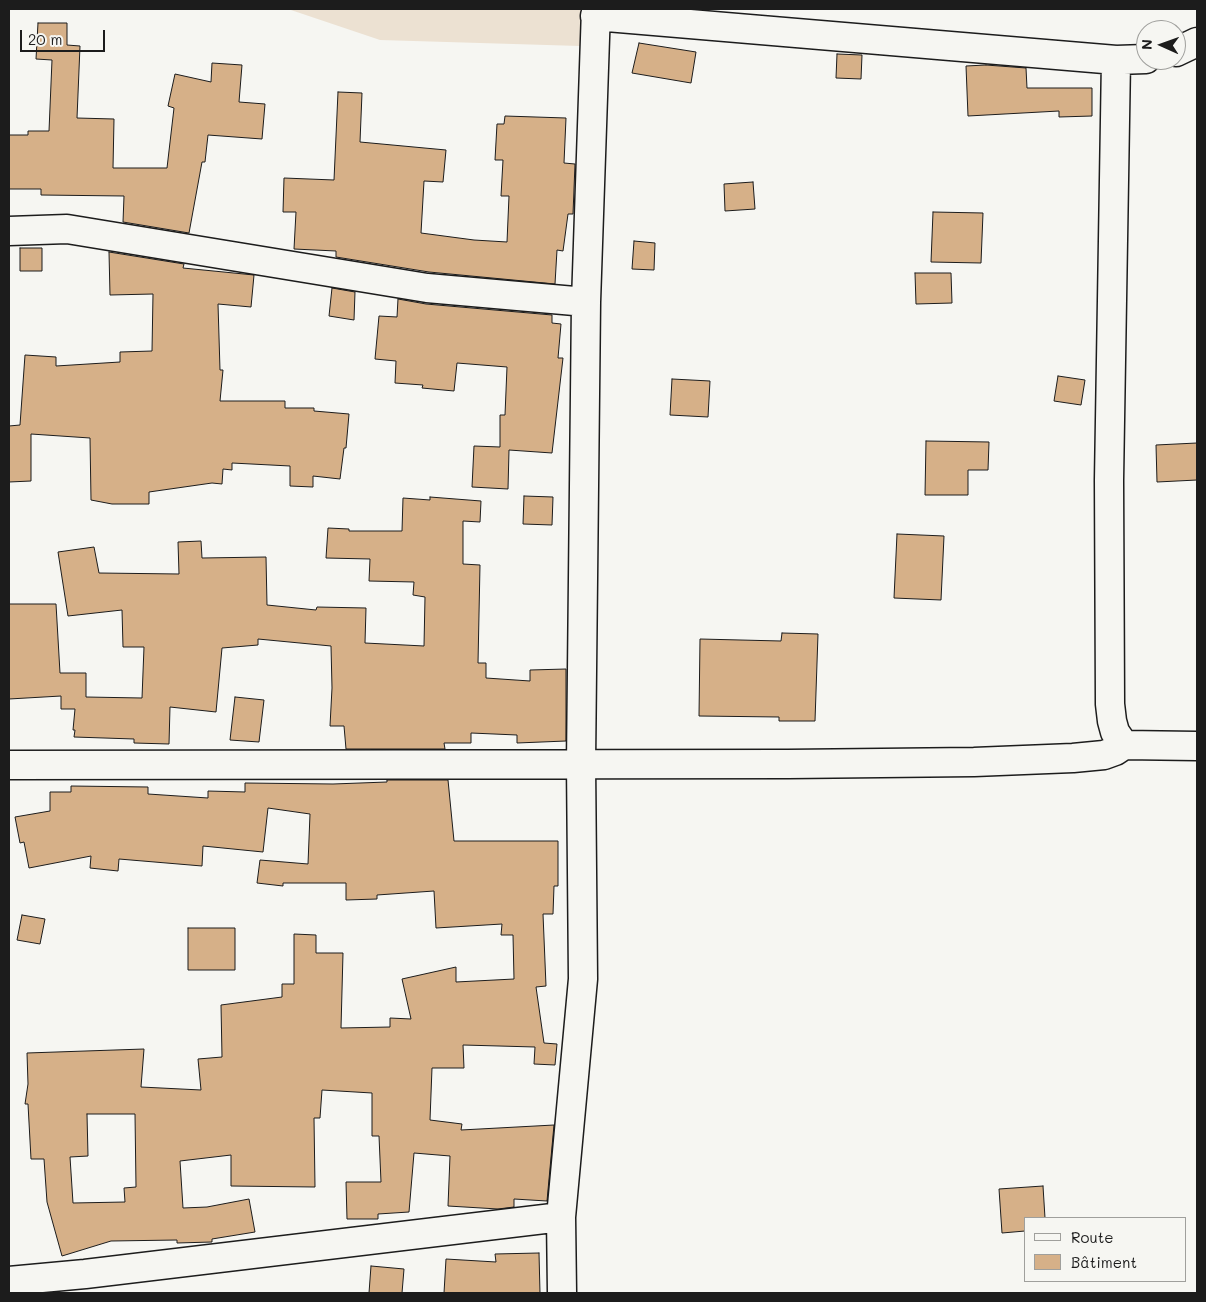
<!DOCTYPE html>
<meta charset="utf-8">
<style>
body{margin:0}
#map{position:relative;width:1206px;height:1302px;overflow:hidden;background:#f6f6f2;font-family:Mali,sans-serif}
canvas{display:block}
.frame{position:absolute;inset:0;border:10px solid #1c1c1c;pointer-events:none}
.legend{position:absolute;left:1024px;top:1217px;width:162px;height:65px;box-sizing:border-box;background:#f6f6f2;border:1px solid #9f9f9c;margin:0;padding:6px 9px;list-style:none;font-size:15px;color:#1c1c1c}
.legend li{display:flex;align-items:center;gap:10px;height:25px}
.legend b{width:25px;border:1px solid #9f9f9c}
.north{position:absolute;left:1136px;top:20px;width:50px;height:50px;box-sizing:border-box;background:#f6f6f2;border:1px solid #9f9f9c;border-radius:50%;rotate:272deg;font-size:14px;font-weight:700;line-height:20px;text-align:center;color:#1c1c1c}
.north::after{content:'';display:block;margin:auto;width:18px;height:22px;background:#1c1c1c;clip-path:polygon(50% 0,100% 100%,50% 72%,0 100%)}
.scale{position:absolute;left:20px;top:30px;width:85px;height:22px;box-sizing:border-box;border:2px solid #1c1c1c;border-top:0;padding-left:6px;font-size:15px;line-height:18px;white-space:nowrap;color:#1c1c1c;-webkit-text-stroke:4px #f6f6f2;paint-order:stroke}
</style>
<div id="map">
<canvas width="1206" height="1302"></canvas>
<div class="frame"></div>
<ul class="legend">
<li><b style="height:6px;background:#f6f6f2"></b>Route</li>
<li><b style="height:14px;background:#d6b088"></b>Bâtiment</li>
</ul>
<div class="north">N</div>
<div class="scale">20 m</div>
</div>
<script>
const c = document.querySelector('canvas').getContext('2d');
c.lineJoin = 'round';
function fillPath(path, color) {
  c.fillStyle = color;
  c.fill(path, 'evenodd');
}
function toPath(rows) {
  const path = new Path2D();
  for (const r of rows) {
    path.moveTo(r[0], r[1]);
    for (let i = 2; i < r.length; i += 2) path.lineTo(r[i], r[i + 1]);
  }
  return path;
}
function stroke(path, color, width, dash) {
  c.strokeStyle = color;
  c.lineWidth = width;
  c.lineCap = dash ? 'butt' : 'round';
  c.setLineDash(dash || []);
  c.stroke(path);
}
fillPath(toPath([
 [288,9,581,9,580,46,380,40]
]), '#ece1d2');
const building = toPath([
 [38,23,67,23,67,45,80,46,77,118,114,119,113,168,167,168,174,108,168,106,175,74,211,82,212,63,242,65,239,102,265,104,262,139,208,135,205,162,202,162,189,233,123,222,124,196,41,195,41,189,9,189,9,135,28,135,28,131,49,131,52,60,36,59,38,23],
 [639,43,696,52,691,83,632,73,639,43],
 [837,54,862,55,861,79,836,78,837,54],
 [986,65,1026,68,1027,88,1092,88,1092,116,1059,117,1059,111,968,116,966,66,986,65],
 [338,92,362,93,360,142,446,150,443,182,424,181,421,233,474,240,507,242,509,196,501,196,503,160,495,160,497,124,504,124,505,116,566,118,564,163,575,164,573,214,568,214,563,251,557,250,555,284,429,272,336,257,336,251,294,249,296,212,283,212,284,178,334,180,338,92],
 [753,182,755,209,725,211,724,184,753,182],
 [933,212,983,213,981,263,931,262,933,212],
 [634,241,655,243,654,270,632,269,634,241],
 [20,248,42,248,42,271,20,271,20,248],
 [109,252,184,264,183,268,254,275,251,307,218,304,220,370,223,370,220,401,285,401,285,408,314,408,314,411,349,414,346,448,344,448,340,479,313,476,313,487,290,486,290,466,232,463,232,470,223,469,222,484,212,483,149,492,149,504,112,504,91,500,90,438,31,434,31,481,9,482,9,426,20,425,25,355,56,357,56,366,120,362,120,352,152,351,153,294,110,295,109,252],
 [915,273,951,273,952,303,916,304,915,273],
 [332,288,355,292,354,320,329,316,332,288],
 [398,299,426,304,552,315,552,323,561,324,558,358,563,358,552,453,509,450,508,489,472,487,474,446,500,447,500,415,505,415,507,367,457,363,454,391,422,388,423,385,395,383,396,361,375,359,379,316,397,317,398,299],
 [1058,376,1085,380,1081,405,1054,401,1058,376],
 [672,379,710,381,708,417,670,415,672,379],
 [926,441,989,442,988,470,968,470,968,495,925,495,926,441],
 [1197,443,1197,480,1157,482,1156,445,1197,443],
 [524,496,553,497,552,525,523,524,524,496],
 [430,497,481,501,480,522,463,521,463,564,480,565,478,663,486,663,486,678,530,681,530,670,566,669,566,741,517,743,517,735,471,733,471,743,444,743,445,749,346,749,344,726,330,726,332,688,331,646,258,639,258,645,222,648,216,712,170,707,169,744,134,743,134,739,74,737,75,730,73,730,75,709,61,709,61,696,9,699,9,604,56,604,60,673,86,673,86,697,142,698,144,647,123,647,122,610,68,616,58,552,94,547,99,573,179,574,178,542,201,541,202,558,266,557,267,605,316,610,317,607,366,608,365,643,424,646,425,597,413,595,414,582,369,581,370,559,326,558,328,528,349,529,349,531,402,531,403,498,430,500,430,497],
 [897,534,944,536,941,600,894,598,897,534],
 [782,633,818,634,815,721,779,721,779,717,699,716,700,639,781,641,782,633],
 [235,697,264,700,259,742,230,740,235,697],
 [387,780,448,780,454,841,558,841,558,886,554,886,553,914,543,914,546,986,536,987,544,1043,557,1044,555,1065,534,1064,535,1047,463,1045,464,1068,432,1068,430,1120,462,1124,461,1130,554,1125,547,1201,514,1199,514,1207,498,1209,448,1206,450,1156,414,1153,409,1212,378,1214,378,1219,347,1219,346,1182,381,1182,379,1136,372,1136,372,1093,322,1090,320,1118,314,1118,315,1187,231,1186,231,1155,180,1161,183,1208,207,1207,249,1199,255,1232,212,1239,212,1242,177,1243,177,1240,111,1241,62,1256,47,1202,44,1159,31,1159,28,1104,25,1104,28,1084,27,1053,144,1049,141,1087,201,1090,198,1059,222,1057,221,1005,282,997,282,984,294,984,294,934,316,935,316,953,343,953,341,1028,390,1027,390,1018,411,1019,402,979,456,967,456,982,514,979,513,935,501,935,502,924,436,928,434,891,377,895,377,899,346,900,346,883,283,883,283,886,257,883,260,860,308,864,310,814,268,808,263,852,203,846,202,866,119,859,118,871,90,868,91,856,29,868,24,842,20,843,15,817,50,811,50,792,71,792,71,786,148,787,148,794,208,798,208,791,245,792,245,783,333,784,387,782,387,780],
 [87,1114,135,1114,136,1187,124,1188,125,1202,73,1203,70,1157,88,1156,87,1114],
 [22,915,45,919,40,944,17,940,22,915],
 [188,928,235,928,235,970,188,970,188,928],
 [1043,1186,1045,1218,1025,1218,1025,1231,1002,1233,999,1189,1043,1186],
 [539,1253,540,1293,444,1293,446,1259,496,1262,495,1254,539,1253],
 [371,1266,404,1269,402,1293,369,1293,371,1266]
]);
fillPath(building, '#d6b088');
stroke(building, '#1c1c1c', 1);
const minor = toPath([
 [595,16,1116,60,1146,59],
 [1176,52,1197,42],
 [1116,60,1109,480,1110,704,1112,721,1115,732,1124,745,1197,746],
 [9,231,67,229,427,288,586,302],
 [9,765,788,764,974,762,1073,758,1104,755,1115,751,1124,745],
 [9,1281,85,1274,561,1217],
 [562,1293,561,1217,583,979,581,763,586,302,596,9]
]);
stroke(minor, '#1c1c1c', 31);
stroke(minor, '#f6f6f2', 28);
</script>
